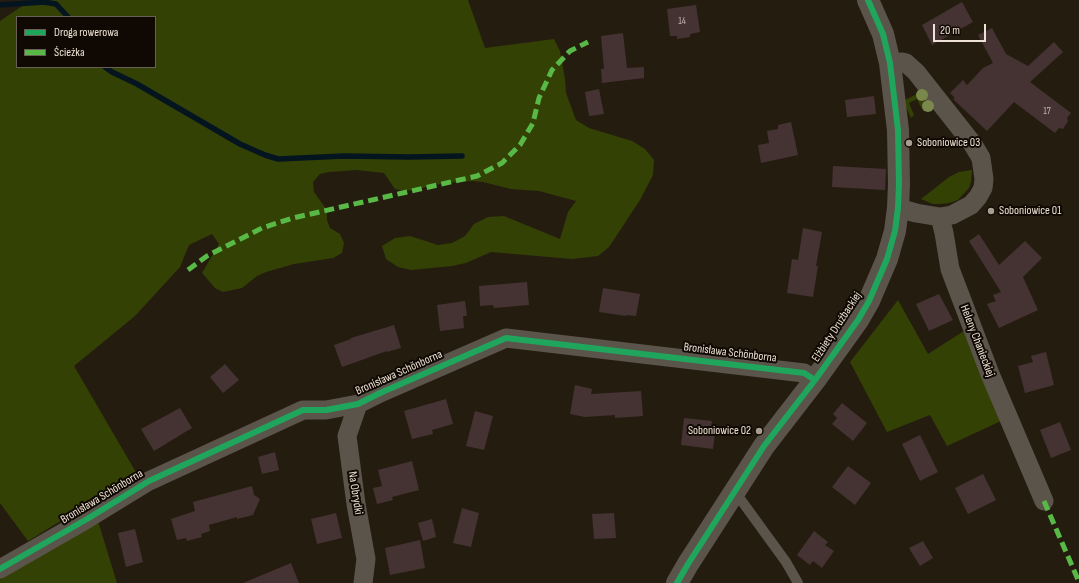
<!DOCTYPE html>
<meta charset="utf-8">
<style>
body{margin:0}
#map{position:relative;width:1079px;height:583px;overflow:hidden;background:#251c10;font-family:"Sofia Sans Condensed",sans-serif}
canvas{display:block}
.legend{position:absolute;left:16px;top:16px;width:140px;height:52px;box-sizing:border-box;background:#100903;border:1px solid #686057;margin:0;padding:5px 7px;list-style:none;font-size:12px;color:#ede2d5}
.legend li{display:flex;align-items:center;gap:8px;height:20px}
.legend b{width:20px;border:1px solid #686057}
.scale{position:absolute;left:933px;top:24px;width:53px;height:18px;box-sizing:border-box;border:2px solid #ede2d5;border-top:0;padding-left:5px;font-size:12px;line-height:14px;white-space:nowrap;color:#ede2d5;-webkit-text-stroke:3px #100903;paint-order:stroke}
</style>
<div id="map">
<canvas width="1079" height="583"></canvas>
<ul class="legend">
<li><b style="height:5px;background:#20a55d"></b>Droga rowerowa</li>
<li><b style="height:5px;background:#58b947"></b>Ścieżka</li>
</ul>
<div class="scale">20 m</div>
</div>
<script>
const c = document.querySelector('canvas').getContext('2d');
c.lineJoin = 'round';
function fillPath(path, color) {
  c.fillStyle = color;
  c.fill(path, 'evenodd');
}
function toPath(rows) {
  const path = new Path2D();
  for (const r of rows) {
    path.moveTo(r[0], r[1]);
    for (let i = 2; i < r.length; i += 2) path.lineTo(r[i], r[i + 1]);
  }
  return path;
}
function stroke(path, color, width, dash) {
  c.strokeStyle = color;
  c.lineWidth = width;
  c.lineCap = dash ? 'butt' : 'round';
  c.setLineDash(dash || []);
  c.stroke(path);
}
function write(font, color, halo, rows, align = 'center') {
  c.font = font + ' "Sofia Sans Condensed",sans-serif';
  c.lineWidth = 4;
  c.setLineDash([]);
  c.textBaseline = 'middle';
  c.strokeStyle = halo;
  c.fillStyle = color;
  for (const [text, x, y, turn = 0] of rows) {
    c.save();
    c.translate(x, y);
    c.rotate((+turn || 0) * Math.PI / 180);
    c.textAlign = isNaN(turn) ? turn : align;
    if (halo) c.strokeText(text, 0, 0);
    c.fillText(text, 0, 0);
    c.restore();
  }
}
fillPath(toPath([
 [31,0,468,0,485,48,554,39,560,51,565,79,566,93,576,120,589,128,632,141,645,149,654,160,653,175,640,200,617,235,609,247,598,256,572,259,491,252,466,263,452,266,411,270,398,267,386,259,382,246,395,238,410,236,438,245,452,243,465,236,474,224,488,217,504,216,560,239,568,212,576,201,539,191,511,189,483,182,473,181,444,183,414,190,404,191,395,189,384,173,357,170,329,172,320,174,313,182,314,192,327,210,327,220,330,228,340,234,344,243,342,253,333,258,294,264,266,272,257,276,242,288,223,292,215,288,202,273,219,244,212,234,189,245,180,267,135,316,74,366,137,474,28,541,0,503,0,21],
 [17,17,155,17,155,67,17,67],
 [919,93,928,111,923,111,917,99,909,103,914,115,911,118,903,101],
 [972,170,971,182,969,188,958,200,949,203,940,204,933,204,921,199,949,177,959,172],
 [898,300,928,354,967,329,1001,421,947,446,930,415,887,432,850,362],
 [97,518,117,583,0,583,0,574]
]), '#334104');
stroke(toPath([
 [0,5,44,2,56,4,68,17],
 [105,67,112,72,137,84,240,144,265,155,278,159,344,156,409,157,462,156]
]), '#051520', 5.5);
fillPath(toPath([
 [962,2,973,22,932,45,922,25],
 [696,5,700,32,690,34,690,37,677,39,677,36,670,36,667,9],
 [992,28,1006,54,1028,66,1054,42,1063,52,1030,82,1071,113,1067,118,1068,121,1063,129,1059,128,1055,133,1014,102,987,131,953,99,955,98,950,93,963,80,967,85,983,68,993,63,978,35],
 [623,33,627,68,644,67,644,78,602,83,601,69,604,69,601,36],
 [599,89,604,114,589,116,585,92],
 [874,96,876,114,847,117,845,100],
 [791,122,798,155,761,163,758,145,769,143,767,131,778,129,778,125],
 [833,166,886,169,885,190,832,187],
 [803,228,822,232,816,266,818,266,813,297,787,293,792,259,798,260],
 [979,234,999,265,1025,241,1042,258,1023,277,1038,310,999,328,987,304,996,301,993,295,1001,292,969,241],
 [527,282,529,305,494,308,493,305,480,306,479,286],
 [603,288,640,294,636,316,626,315,626,316,599,312],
 [939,294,953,320,929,331,916,304],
 [465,301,467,316,463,316,464,328,440,331,437,305],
 [394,325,401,348,387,352,387,351,342,367,334,345,351,339,351,338],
 [1046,352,1054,385,1025,393,1018,366,1033,362,1031,356],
 [225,364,239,380,223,393,210,377],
 [575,385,592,389,591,394,641,391,643,416,615,418,615,415,585,417,570,414],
 [446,399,453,424,432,430,433,434,412,439,404,411],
 [842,403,867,423,853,441,832,424,837,418,833,414],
 [180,408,192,428,154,451,141,429],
 [475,411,493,416,484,450,466,446],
 [684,418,712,421,710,433,715,433,713,449,681,445],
 [1060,422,1071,450,1051,458,1040,430],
 [920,435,938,472,920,481,902,444],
 [275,452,279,470,262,474,258,457],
 [412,461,419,490,392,497,393,500,377,504,373,488,382,486,378,470],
 [848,466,871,483,855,505,832,487],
 [983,474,996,500,968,514,955,488],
 [252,486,254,495,260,499,253,515,237,519,237,517,209,525,210,531,201,534,202,537,187,541,186,538,177,540,171,519,195,511,193,502],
 [462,508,479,513,471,547,453,543],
 [336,513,342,538,317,544,311,519],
 [614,513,616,538,594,539,592,514],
 [432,519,436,537,423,541,418,523],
 [135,529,143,562,126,567,118,533],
 [814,531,828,542,825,545,834,551,822,568,813,561,810,565,797,555],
 [420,540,425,568,390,575,385,548],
 [923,541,933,558,920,566,909,548],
 [291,563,299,583,243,583]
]), '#443332');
stroke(toPath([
 [733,493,741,500,786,562,798,583]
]), '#5b544b', 10);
stroke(toPath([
 [890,63,902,62,906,63,916,72,972,143,981,158,984,179,983,188,978,197,971,205,952,215,940,217,916,213,898,208],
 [940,217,944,233,950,269,990,374,1044,501],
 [358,404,347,436,356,504,366,559,363,583],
 [0,569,87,519,149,481,303,410,326,410,358,404,380,393,506,338,804,373,815,380]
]), '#5b544b', 19);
stroke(toPath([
 [677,583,688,564,764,446,815,380,858,320,869,301,887,259,895,231,898,208,899,184,898,130,890,63,883,34,868,0]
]), '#5b544b', 22);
stroke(toPath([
 [188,270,207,256,262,228,293,218,477,176,502,163,520,145,533,123,539,98,552,70,570,51,588,42],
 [1044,501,1079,582]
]), '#58b947', 5, [10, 5]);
stroke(toPath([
 [0,569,87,519,149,481,303,410,326,410,358,404,380,393,506,338,804,373,815,380],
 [677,583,688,564,764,446,815,380,858,320,869,301,887,259,895,231,898,208,899,184,898,130,890,63,883,34,868,0]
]), '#20a55d', 6);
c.fillStyle = '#7a884d';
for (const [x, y] of [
 [922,95],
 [928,106]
]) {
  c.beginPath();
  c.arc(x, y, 6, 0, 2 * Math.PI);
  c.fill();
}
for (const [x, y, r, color] of [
 [909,143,4,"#a79d90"],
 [991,211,4,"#a79d90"],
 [759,431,4,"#a79d90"]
]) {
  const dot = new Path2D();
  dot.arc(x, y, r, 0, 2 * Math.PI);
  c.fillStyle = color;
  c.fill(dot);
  stroke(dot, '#100903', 1.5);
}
write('10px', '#c3b6ac', null, [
 ["14",682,21],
 ["17",1047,111]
]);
write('12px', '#ede2d5', '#100903', [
 ["Soboniowice 03",917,143],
 ["Soboniowice 01",999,211],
 ["Soboniowice 02",751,431,"right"]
], 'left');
write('12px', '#ede2d5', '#100903', [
 ["Elżbiety Drużbackiej",837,327,-57],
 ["Heleny Chanieckiej",977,341,69],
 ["Bronisława Schönborna",730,353,7],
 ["Bronisława Schönborna",399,373,-24],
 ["Na Obrydki",355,493,81],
 ["Bronisława Schönborna",102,497,-31]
]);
</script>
